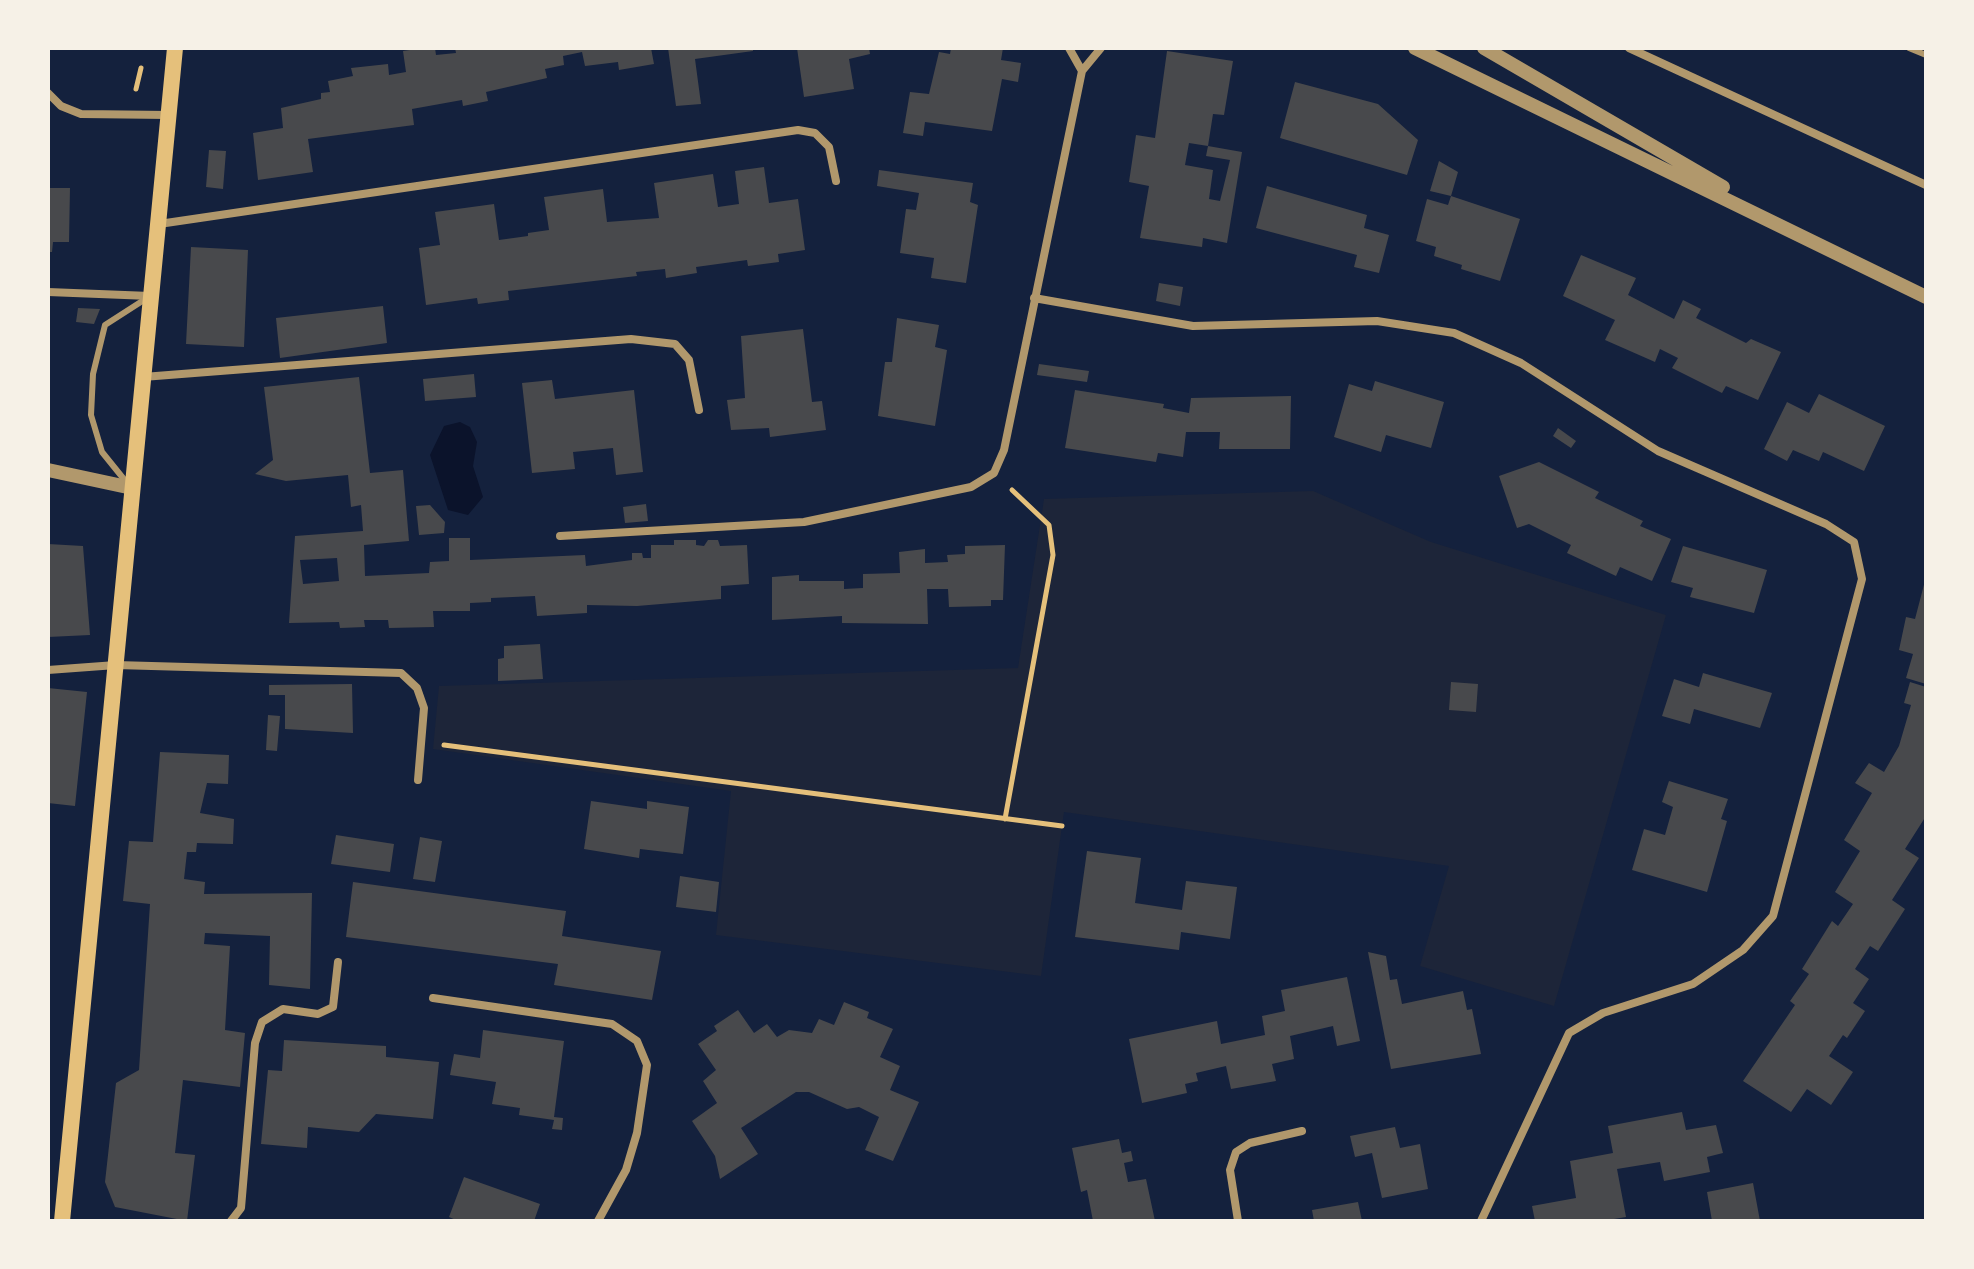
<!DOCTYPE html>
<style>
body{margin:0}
#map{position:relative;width:1974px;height:1269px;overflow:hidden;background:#14213d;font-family:"Work Sans",sans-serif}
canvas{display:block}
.frame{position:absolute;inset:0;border:50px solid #f6f1e7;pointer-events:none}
</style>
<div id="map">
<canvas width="1974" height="1269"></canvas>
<div class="frame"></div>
</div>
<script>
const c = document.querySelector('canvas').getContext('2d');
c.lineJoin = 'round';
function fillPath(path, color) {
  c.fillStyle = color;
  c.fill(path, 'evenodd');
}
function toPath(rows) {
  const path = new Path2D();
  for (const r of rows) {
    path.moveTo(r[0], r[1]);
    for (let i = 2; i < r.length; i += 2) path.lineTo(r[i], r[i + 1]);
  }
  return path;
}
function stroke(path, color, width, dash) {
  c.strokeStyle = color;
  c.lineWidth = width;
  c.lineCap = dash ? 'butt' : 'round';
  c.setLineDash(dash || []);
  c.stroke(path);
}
fillPath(toPath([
 [1313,491,1431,542,1666,615,1554,1006,1420,966,1449,866,1064,812,1041,976,716,935,731,791,433,749,439,686,1018,668,1044,499]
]), '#1d2539');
fillPath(toPath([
 [460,422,470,427,477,442,473,466,483,497,468,515,448,510,430,455,444,426]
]), '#0b132b');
fillPath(toPath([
 [423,48,435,48,436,55,456,53,455,48,651,48,654,64,619,70,618,62,585,66,582,52,563,56,564,65,545,69,547,78,486,92,488,101,463,106,462,100,412,109,414,125,308,139,313,172,258,180,253,133,283,128,281,108,321,99,321,93,330,92,328,81,353,76,351,68,388,64,389,75,406,72,403,51],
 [668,48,753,48,753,51,695,59,701,104,676,106],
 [797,48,869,48,870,54,849,59,854,89,804,97],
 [951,48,1003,48,1001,60,1021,63,1018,82,1002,79,992,131,925,122,923,136,903,133,910,92,929,94,939,52,950,54],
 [1167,51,1233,61,1224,115,1213,114,1208,146,1189,143,1185,165,1213,170,1209,199,1220,201,1230,160,1206,156,1208,146,1242,152,1227,243,1203,238,1202,247,1140,238,1149,186,1129,182,1136,135,1155,138],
 [1295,82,1378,104,1418,140,1407,175,1280,138],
 [209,150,226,151,223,189,206,187],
 [1439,161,1458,172,1451,196,1430,191],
 [764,167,769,203,798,199,805,250,778,254,779,262,748,266,747,260,696,267,697,273,666,278,665,269,636,272,637,276,508,291,509,300,478,304,477,298,426,305,419,248,440,245,435,212,494,204,499,240,528,236,528,233,549,230,544,197,603,189,607,222,659,218,654,183,713,174,718,207,739,204,735,171],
 [879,170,973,183,970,202,978,205,966,283,931,278,934,258,900,253,906,209,916,210,919,193,877,186],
 [1267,186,1367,215,1364,228,1389,235,1379,273,1354,267,1357,255,1256,228],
 [48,188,70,188,69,242,53,242,52,252,48,252],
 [1451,196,1520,219,1500,281,1461,269,1462,265,1434,256,1436,247,1416,241,1427,199,1448,205],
 [191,247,248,250,244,347,186,344],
 [1581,255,1636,278,1628,295,1674,319,1683,300,1701,309,1696,318,1746,343,1751,339,1781,352,1758,400,1726,386,1722,393,1672,368,1678,358,1660,349,1655,362,1605,340,1615,320,1563,296],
 [1159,283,1183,287,1180,306,1156,301],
 [383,306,387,343,280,358,276,318],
 [78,308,100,309,94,324,76,322],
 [897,318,939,325,935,347,947,350,935,426,878,416,885,362,892,362],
 [803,329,812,402,822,401,826,430,770,437,769,428,731,430,727,400,745,398,741,336],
 [1039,364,1089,371,1087,382,1037,375],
 [474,374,476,397,425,401,423,379],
 [359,377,370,473,403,470,409,541,364,545,365,576,429,573,430,562,449,561,449,538,470,538,470,560,585,555,586,566,632,560,632,553,642,553,643,558,651,558,651,545,674,545,674,540,696,540,696,545,704,546,708,540,718,540,720,546,747,545,749,584,721,586,721,599,637,606,587,605,587,613,537,616,535,596,491,598,491,602,470,603,470,611,433,611,434,627,389,628,388,620,364,620,365,627,340,628,339,622,289,623,295,536,363,531,361,505,351,507,348,475,286,481,255,474,273,460,264,387],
 [337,558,339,581,303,584,300,560],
 [552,380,555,399,634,390,643,472,616,475,613,448,573,452,575,469,532,473,522,383],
 [1375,381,1444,402,1431,448,1386,435,1381,452,1334,437,1349,384,1372,391],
 [1075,390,1164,404,1163,408,1189,413,1191,398,1291,396,1290,449,1219,449,1220,432,1186,432,1183,457,1158,453,1156,462,1065,448],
 [1819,394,1885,426,1864,471,1823,452,1819,461,1793,450,1787,461,1764,449,1787,402,1809,413],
 [1558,428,1576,441,1571,448,1553,436],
 [1539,462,1599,492,1595,498,1643,521,1640,526,1671,539,1652,581,1620,567,1616,576,1567,553,1571,545,1529,524,1517,528,1499,476],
 [646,504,648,521,625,523,623,507],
 [430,505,445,522,444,533,419,535,416,506],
 [48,544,83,546,90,635,48,637],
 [1005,545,1003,600,991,600,991,606,949,607,948,589,927,589,928,624,842,623,842,616,772,620,772,577,799,575,799,581,844,581,844,589,863,588,863,574,900,573,899,552,925,549,925,563,948,562,947,555,965,554,965,546],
 [1683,546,1767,570,1754,613,1690,597,1693,588,1671,582],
 [1926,577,1926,684,1906,678,1913,654,1899,650,1906,617,1915,619],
 [540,644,543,679,498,681,498,659,504,658,504,646],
 [1703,673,1772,693,1760,728,1694,709,1690,724,1662,716,1674,679,1699,687],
 [1451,682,1478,684,1476,712,1449,710],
 [1910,682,1926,687,1926,816,1905,849,1919,858,1892,900,1905,909,1878,951,1870,946,1855,969,1869,979,1853,1003,1865,1011,1847,1038,1843,1035,1829,1056,1853,1072,1831,1105,1807,1089,1791,1112,1743,1081,1795,1005,1790,1001,1809,974,1802,969,1832,921,1838,926,1853,904,1835,892,1860,851,1844,840,1872,793,1855,783,1869,763,1884,772,1899,746,1911,705,1904,703],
 [352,684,353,733,285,729,285,695,269,695,269,685],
 [48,688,87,692,75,806,48,803],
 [268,715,280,716,277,751,266,750],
 [160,752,229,755,228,784,207,783,200,813,234,819,233,844,197,843,196,852,187,852,184,879,205,882,204,894,312,893,310,989,269,985,270,936,205,933,204,944,230,946,225,1030,245,1033,240,1087,183,1080,175,1153,195,1155,187,1221,115,1207,105,1182,116,1083,139,1070,150,904,123,901,129,841,153,842],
 [1669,781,1728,799,1721,819,1727,821,1707,892,1632,870,1644,829,1665,835,1673,807,1662,802],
 [591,801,647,809,647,801,689,807,683,854,640,849,639,858,584,849],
 [336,835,394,844,390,872,331,864],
 [420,837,442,841,435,882,413,879],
 [1087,851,1141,858,1135,903,1182,910,1186,881,1237,887,1230,939,1181,932,1179,950,1075,937],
 [680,876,719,882,716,912,676,907],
 [353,882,566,911,562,936,661,951,652,1000,554,985,558,964,346,937],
 [1368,952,1386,956,1390,980,1397,979,1402,1004,1463,991,1467,1010,1472,1009,1481,1054,1391,1069],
 [1347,977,1360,1041,1337,1046,1333,1026,1290,1036,1294,1059,1272,1064,1276,1081,1231,1089,1226,1066,1196,1073,1198,1081,1185,1084,1187,1093,1142,1103,1129,1039,1217,1021,1221,1044,1265,1035,1262,1016,1285,1011,1281,990],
 [844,1002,869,1012,867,1018,893,1029,880,1057,900,1066,890,1090,919,1102,893,1161,865,1150,879,1117,859,1107,847,1109,809,1092,796,1092,741,1128,758,1154,720,1179,715,1156,692,1121,717,1103,703,1081,716,1070,698,1044,717,1031,714,1026,738,1010,754,1033,767,1024,777,1037,789,1030,812,1033,819,1019,834,1025],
 [483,1030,564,1041,554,1117,563,1118,562,1130,552,1129,554,1120,519,1115,520,1108,492,1104,496,1082,450,1075,454,1054,480,1058],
 [284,1040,386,1046,386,1057,439,1062,433,1119,376,1114,359,1132,308,1127,307,1148,261,1144,268,1070,282,1071],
 [1682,1112,1686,1130,1716,1125,1723,1153,1707,1157,1710,1172,1664,1181,1660,1162,1617,1169,1626,1217,1602,1221,1535,1221,1532,1206,1576,1198,1570,1161,1613,1153,1608,1126],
 [1395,1127,1400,1148,1420,1144,1428,1189,1382,1198,1372,1153,1355,1157,1350,1136],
 [1119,1139,1122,1153,1131,1151,1133,1161,1124,1163,1128,1182,1146,1179,1155,1221,1093,1221,1087,1190,1081,1192,1072,1148],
 [464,1177,540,1204,534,1221,458,1221,449,1217],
 [1753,1183,1760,1221,1712,1221,1707,1192],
 [1358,1202,1362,1221,1314,1221,1312,1210]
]), '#48494c');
stroke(toPath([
 [136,89,141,68],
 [444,745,1062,826],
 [1005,819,1053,555,1049,525,1012,490]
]), '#e5c07b', 5);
stroke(toPath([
 [1909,48,1926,55],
 [127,483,102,452,91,415,93,374,105,325,147,298]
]), '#b1986c', 6);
stroke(toPath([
 [1069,48,1082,71],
 [1629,48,1926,185],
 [48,93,61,106,81,114,168,115],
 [159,224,798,130,815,133,829,147,836,181],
 [48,292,150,296],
 [1034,298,1193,326,1377,321,1454,333,1521,363,1658,451,1826,524,1854,542,1862,579,1773,916,1743,950,1693,984,1603,1013,1569,1033,1481,1221],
 [143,377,631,339,675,344,689,360,699,410],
 [560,536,804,522,971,487,994,473,1004,450,1082,71,1101,48],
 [48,670,116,665,401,673,417,688,424,708,418,780],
 [433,998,612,1024,637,1041,647,1065,637,1133,626,1170,598,1221],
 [231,1221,241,1208,255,1043,262,1022,283,1009,318,1014,333,1007,338,962],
 [1238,1221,1230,1170,1236,1152,1250,1143,1302,1131]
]), '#b1986c', 8);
stroke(toPath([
 [1415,48,1926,297],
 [1484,48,1723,187],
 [48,470,132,488]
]), '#b1986c', 14);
stroke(toPath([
 [62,1221,175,48]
]), '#e5c07b', 16);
</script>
